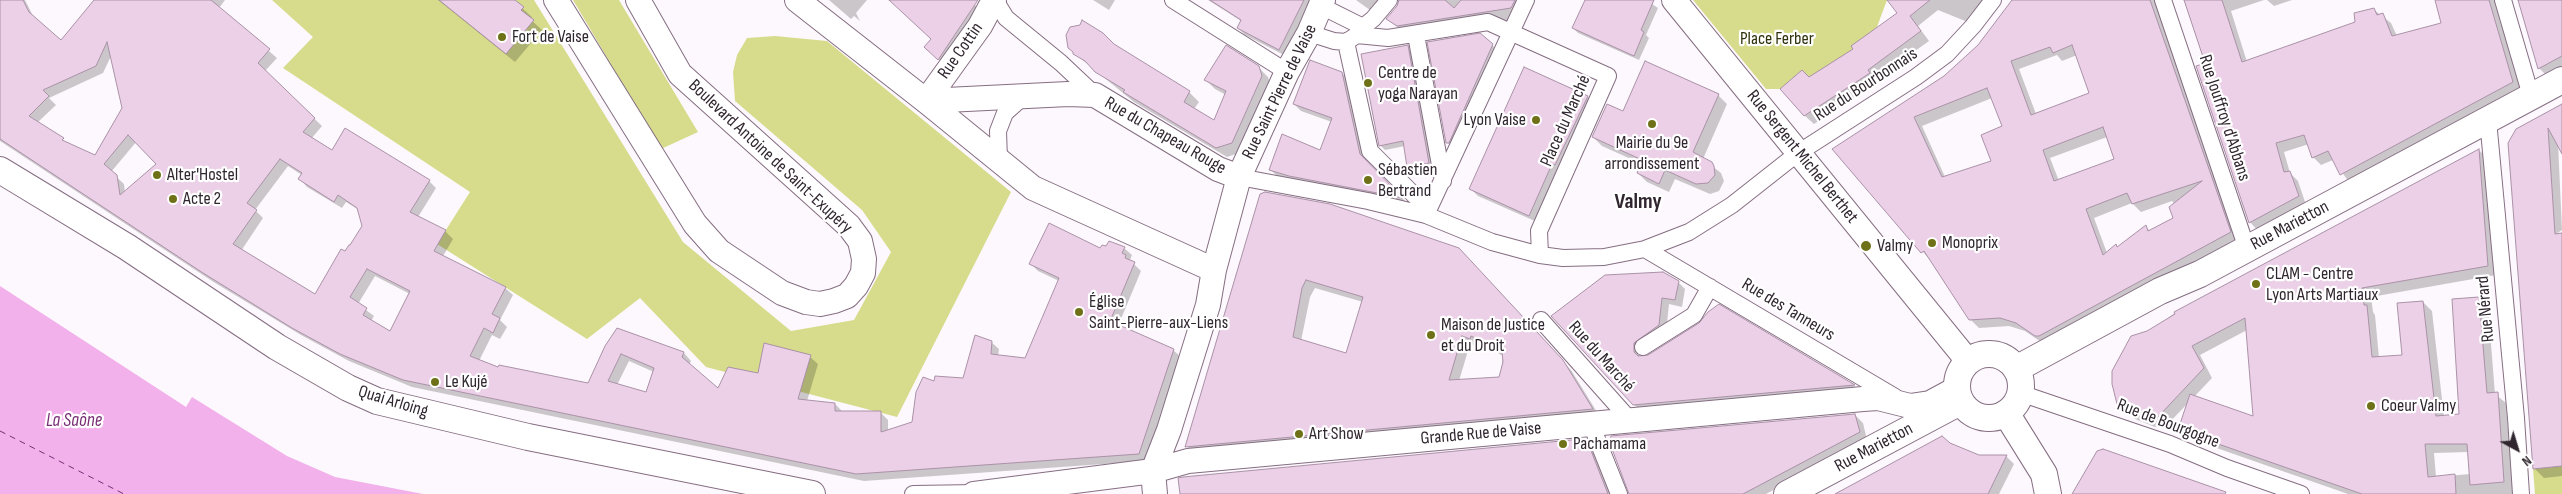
<!DOCTYPE html>
<meta charset="utf-8">
<style>
body{margin:0}
#map{position:relative;width:2562px;height:494px;overflow:hidden;background:#fdf8fd;font-family:"Sofia Sans Condensed",sans-serif}
canvas{display:block}
.north{position:absolute;left:2492px;top:424px;width:50px;height:50px;-webkit-text-stroke:4px #fff;paint-order:stroke;rotate:141deg;font-size:14px;font-weight:700;line-height:20px;text-align:center;color:#30262f}
.north::after{content:'';display:block;margin:auto;width:18px;height:22px;background:#30262f;clip-path:polygon(50% 0,100% 100%,50% 72%,0 100%)}
</style>
<div id="map">
<canvas width="2562" height="494"></canvas>
<div class="north">N</div>
</div>
<script>
const c = document.querySelector('canvas').getContext('2d');
c.lineJoin = 'round';
function fillPath(path, color) {
  c.fillStyle = color;
  c.fill(path, 'evenodd');
}
function toPath(rows) {
  const path = new Path2D();
  for (const r of rows) {
    if (r.length === 3) {
      path.moveTo(r[0] + r[2], r[1]);
      path.arc(r[0], r[1], r[2], 0, 2 * Math.PI);
      continue;
    }
    path.moveTo(r[0], r[1]);
    for (let i = 2; i < r.length; i += 2) path.lineTo(r[i], r[i + 1]);
  }
  return path;
}
function stroke(path, color, width, dash) {
  c.strokeStyle = color;
  c.lineWidth = width;
  c.lineCap = dash ? 'butt' : 'round';
  c.setLineDash(dash || []);
  c.stroke(path);
}
function write(font, color, halo, rows, align = 'center') {
  c.font = font + ' "Sofia Sans Condensed",sans-serif';
  c.lineWidth = 4.5;
  c.setLineDash([]);
  c.textBaseline = 'middle';
  c.strokeStyle = halo;
  c.fillStyle = color;
  for (const [text, x, y, turn = 0] of rows) {
    c.save();
    c.translate(x, y);
    c.rotate((+turn || 0) * Math.PI / 180);
    c.textAlign = isNaN(turn) ? turn : align;
    if (halo) c.strokeText(text, 0, 0);
    c.fillText(text, 0, 0);
    c.restore();
  }
}
fillPath(toPath([
 [272,0,534,0,683,242,791,331,854,320,891,252,862,210,735,101,733,72,737,55,747,38,775,36,827,41,1011,192,897,417,706,367,640,298,587,339,437,244,470,192,283,68,313,37],
 [573,0,619,0,698,132,661,149],
 [1693,0,1887,0,1877,27,1815,85,1802,70,1780,89,1766,89],
 [2562,466,2562,494,2535,494,2533,469]
]), '#d7dc8c');
fillPath(toPath([
 [0,286,186,407,192,397,287,456,335,477,423,494,0,494]
]), '#f2b1eb');
fillPath(toPath([
 [0,0,25,0,35,20,61,42,96,0,225,0,219,8,277,58,265,71,322,126,311,139,332,152,429,181,436,188,418,217,445,231,453,239,443,256,505,288,513,295,500,320,507,327,500,339,492,335,479,361,499,368,588,385,606,346,684,353,691,361,689,365,719,390,810,357,818,364,807,401,835,404,843,412,880,412,888,420,888,431,913,423,936,383,963,379,991,342,999,349,998,356,1026,360,1059,281,1038,271,1031,264,1101,249,1124,248,1132,255,1130,260,1141,271,1118,326,1173,350,1181,357,1146,461,864,481,412,387,349,361,301,335,212,281,0,141],
 [111,56,124,108,96,157,69,145,37,123,56,105,49,98,103,73],
 [137,141,158,164,125,193,124,184,111,172],
 [288,166,302,175,300,179,307,187,342,208,346,202,359,210,363,226,316,296,241,251,263,218,255,210],
 [375,276,410,294,391,333,371,321,374,316,358,304],
 [629,361,654,372,646,393,617,385],
 [438,0,513,0,532,17,530,19,542,30,515,62],
 [829,0,867,0,856,13,860,21,854,16,851,19],
 [891,0,970,0,981,11,945,65,925,47,933,39],
 [1093,0,1115,0,1109,10],
 [1208,0,1314,0,1286,56,1245,35,1238,28,1241,21],
 [1356,0,1528,0,1519,19,1409,37,1388,19,1401,2,1396,1,1381,18],
 [1586,0,1646,0,1658,8,1646,35,1649,38,1639,60,1578,33,1573,28],
 [1889,0,1988,0,1970,23,1938,10,1918,26,1929,41,1876,79,1878,82,1814,124,1804,115,1809,79,1855,49,1899,13],
 [2014,0,2155,0,2239,241,2044,344,2025,331,2009,326,1979,328,1970,319,1930,260,1834,149,1945,77,1979,46],
 [2057,55,2062,61,2077,55,2091,93,2036,114,2019,69],
 [1992,98,2004,127,1993,161,1945,177,1922,126],
 [2107,137,2116,160,2059,181,2050,158],
 [2172,201,2175,204,2174,218,2150,231,2146,227,2118,248,2107,253,2094,218,2132,203,2141,212],
 [2185,0,2264,0,2231,11,2247,62,2357,23,2373,9,2391,23,2397,36,2442,24,2436,0,2495,0,2521,91,2349,182,2333,160,2321,165,2313,157,2309,144,2284,152,2290,173,2298,181,2306,205,2258,231,2250,222,2206,64],
 [2267,0,2292,0,2274,6],
 [2519,0,2562,0,2562,66,2546,75,2539,68],
 [1114,45,1189,92,1199,102,1194,109,1214,121,1226,95,1215,89,1206,80,1258,67,1268,77,1271,86,1242,152,1227,157,1134,102,1074,53],
 [1492,45,1497,50,1452,147,1447,142],
 [1407,47,1412,52,1434,168,1414,171,1409,166,1405,146,1385,150,1380,145],
 [1342,73,1349,80,1367,162,1408,204,1278,177,1271,170,1321,151,1332,122,1301,111,1294,104],
 [1718,95,1727,104,1703,159,1721,173,1724,181,1719,191,1710,194,1675,179,1669,192,1647,182,1638,173,1642,164,1602,146,1593,137,1623,113],
 [1588,97,1595,104,1537,222,1478,196,1471,189],
 [2562,106,2562,152,2558,143,2562,230,2553,236,2562,235,2562,476,2544,478,2534,468,2509,144],
 [2479,150,2488,159,2496,275,2371,297,2373,312,2375,315,2379,358,2403,357,2423,302,2432,311,2444,417,2460,415,2478,298,2488,307,2495,394,2506,403,2513,494,2348,494,2188,438,2179,429,2189,402,2165,427,2155,427,2135,419,2118,403,2148,333,2176,312],
 [2247,330,2255,418,2194,397,2212,378,2200,355],
 [2468,452,2470,474,2436,477,2434,453],
 [1261,195,1467,258,1571,370,1600,417,1195,455,1187,446],
 [1315,288,1363,302,1347,354,1301,341,1310,297],
 [1480,343,1503,356,1500,379,1459,381,1470,344,1478,347],
 [1678,282,1685,289,1682,307,1669,304,1666,333,1641,350,1641,357,1649,357,1700,324,1719,306,1854,386,1860,392,1641,412,1553,316],
 [1855,415,1863,423,1867,440,1766,494,1630,494],
 [1587,444,1595,452,1612,494,1180,494],
 [1949,444,1979,456,2006,456,2014,464,1999,494,1837,494]
]), '#0003');
stroke(toPath([
 [0,431,124,494]
]), '#792e74', 1, [6, 5]);
const building = toPath([
 [0,0,23,0,29,12,61,40,94,0,211,0,270,49,258,63,315,118,303,132,332,150,345,128,430,180,410,212,446,230,434,251,506,287,492,314,500,318,493,333,484,328,470,356,498,367,499,365,588,383,605,346,617,328,684,352,682,357,718,388,728,367,758,373,764,343,811,355,798,399,835,403,835,411,881,411,881,432,912,422,916,392,923,377,934,381,935,376,963,378,975,335,992,341,991,354,1025,358,1059,278,1029,264,1049,223,1100,248,1102,245,1106,246,1109,241,1125,247,1122,253,1126,255,1125,258,1135,262,1110,321,1174,349,1139,454,856,474,403,380,340,354,292,328,203,273,0,139,0,0],
 [107,42,122,108,95,155,62,140,64,138,29,116,49,96,43,90,96,66,107,42],
 [128,135,156,164,120,195,117,175,104,164,128,135],
 [280,159,302,173,298,179,334,202,338,195,357,208,362,226,350,245,349,245,345,251,341,249,315,294,233,244,257,210,247,203,280,159],
 [367,269,410,291,390,331,363,315,367,308,350,297,367,269],
 [621,354,654,368,646,392,608,381,621,354],
 [439,0,515,0,524,7,521,10,534,20,506,54,439,0],
 [889,0,978,0,938,60,924,47,931,39,889,0],
 [1210,0,1304,0,1279,50,1237,28,1241,20,1210,0],
 [1399,0,1445,0,1454,8,1461,0,1515,0,1511,8,1397,26,1386,19,1397,6,1399,0],
 [1585,0,1654,0,1641,30,1644,32,1634,56,1572,28,1585,0],
 [1887,0,1930,0,1910,16,1921,31,1868,70,1870,73,1804,116,1780,89,1802,70,1809,77,1853,49,1851,46,1897,13,1887,0],
 [2012,0,2150,0,2231,232,2039,336,2035,336,2016,323,2000,318,1969,320,1924,251,1921,253,1832,149,1944,76,1978,45,2012,0],
 [2072,45,2089,93,2031,115,2011,61,2050,47,2053,53,2072,45],
 [1987,88,2002,126,1981,135,1991,161,1942,177,1914,117,1987,88],
 [2103,127,2114,159,2054,181,2043,150,2103,127],
 [2202,181,2169,207,2173,218,2148,231,2146,225,2117,247,2116,244,2103,255,2086,209,2127,193,2132,204,2202,181],
 [2184,0,2222,0,2242,62,2355,22,2354,13,2374,8,2377,15,2383,13,2392,36,2441,23,2435,0,2489,0,2513,82,2340,175,2328,151,2312,158,2304,135,2276,143,2284,172,2290,171,2299,196,2249,223,2196,66,2205,63,2184,0],
 [2518,0,2562,0,2562,56,2538,69,2518,0],
 [1082,20,1103,33,1114,44,1190,91,1184,102,1214,120,1226,91,1204,80,1226,45,1259,66,1262,76,1232,143,1216,148,1123,92,1125,90,1095,72,1085,61,1073,54,1073,52,1068,48,1066,35,1070,27,1080,25,1082,20],
 [1480,33,1493,44,1449,143,1446,143,1427,42,1480,33],
 [1408,45,1429,163,1407,167,1403,141,1379,146,1361,54,1408,45],
 [1310,60,1342,72,1360,154,1403,198,1289,176,1269,170,1282,134,1320,150,1332,118,1293,104,1310,60],
 [1645,61,1719,94,1693,152,1712,162,1714,166,1715,175,1708,183,1696,184,1665,170,1659,184,1637,173,1642,160,1592,137,1607,104,1623,111,1645,61],
 [1524,67,1588,96,1555,165,1552,164,1529,216,1469,189,1524,67],
 [2562,104,2562,154,2548,128,2555,234,2562,233,2562,466,2533,469,2508,143,2516,129,2562,104],
 [2479,149,2488,266,2362,288,2364,305,2367,305,2372,357,2402,355,2397,303,2423,301,2436,416,2459,414,2452,299,2479,297,2487,393,2498,392,2504,482,2470,485,2467,444,2425,444,2428,477,2455,474,2456,494,2362,494,2178,430,2190,394,2253,416,2245,318,2192,346,2204,368,2156,419,2145,418,2124,411,2117,404,2112,384,2112,371,2131,336,2147,331,2175,314,2174,312,2479,149],
 [1265,192,1330,204,1459,248,1563,360,1593,409,1185,447,1260,194,1265,192],
 [1306,280,1363,297,1346,353,1293,337,1302,288,1306,280],
 [1462,336,1470,339,1471,336,1502,352,1503,362,1499,377,1449,380,1462,336],
 [1663,272,1679,281,1675,300,1662,298,1659,325,1634,343,1634,352,1638,356,1648,355,1699,323,1708,312,1719,304,1855,385,1633,405,1551,316,1605,275,1663,272],
 [1855,414,1860,432,1743,494,1629,494,1609,441,1611,436,1855,414],
 [1942,436,1950,443,1979,455,2007,455,1988,494,1835,494,1942,436],
 [1582,439,1588,443,1608,494,1180,494,1178,478,1183,477,1582,439],
 [2103,449,2226,492,2225,494,2072,494,2097,451,2103,449]
]);
fillPath(building, '#ebd0e7');
stroke(building, '#aa91a7', 1);
const street = toPath([
 [995,0,1006,18,1061,63,1095,95],
 [1173,0,1287,72],
 [2163,0,2247,249],
 [2503,0,2531,96],
 [1363,27,1373,19,1389,0],
 [1309,33,1334,41,1346,42,1357,35,1363,27,1321,6],
 [1357,35,1388,38,1488,22,1608,76,1539,231,1540,255],
 [1416,35,1443,181],
 [1346,42,1370,151,1417,198,1426,215],
 [2488,120,2516,418,2521,494],
 [999,160,998,131,1005,113,1024,96],
 [1239,177,1368,201,1426,215,1492,242,1540,255,1563,258,1604,257,1645,249,1689,232,1732,205,1798,153,1916,77,1947,54,1973,26,1993,0],
 [1426,215,1526,0],
 [1645,249,1895,397],
 [1541,320,1630,420],
 [1643,347,1694,315,1710,287],
 [2020,393,2170,444,2227,468,2301,494],
 [1591,424,1619,494],
 [913,494,977,493]
]);
const secondary = toPath([
 [556,0,695,224,719,251,782,293,806,302,820,304,834,301,847,296,856,286,863,273,864,259,860,241,849,226,680,74,638,0],
 [797,0,926,101,1033,188,1214,270],
 [1674,0,1968,361],
 [926,101,1068,94,1095,95,1218,169,1239,177],
 [926,101,980,26,994,0],
 [974,494,1153,471,1188,461,1863,399,1878,398,1910,406,1930,403,1956,389],
 [1155,494,1153,471,1169,430,1208,305,1214,270,1239,177,1287,72,1309,33,1323,0]
]);
const primary = toPath([
 [0,170,127,247,277,347,348,388,377,401,528,437,812,494],
 [1989,386,32],
 [2016,369,2160,291,2200,274,2562,80],
 [2006,413,2044,474,2048,494],
 [1787,494,1960,402]
]);
stroke(street, '#856e82', 18);
stroke(secondary, '#856e82', 26);
stroke(primary, '#856e82', 28);
stroke(street, '#fff', 16);
stroke(secondary, '#fff', 24);
stroke(primary, '#fff', 26);
for (const [x, y, r, color] of [
 [502,37,5,"#6e7117"],
 [1368,83,5,"#6e7117"],
 [1536,120,5,"#6e7117"],
 [1652,124,5,"#6e7117"],
 [157,175,5,"#6e7117"],
 [1368,180,5,"#6e7117"],
 [173,199,5,"#6e7117"],
 [1932,243,5,"#6e7117"],
 [1866,246,6,"#6e7117"],
 [2256,284,5,"#6e7117"],
 [1079,312,5,"#6e7117"],
 [1431,335,5,"#6e7117"],
 [435,382,5,"#6e7117"],
 [2371,406,5,"#6e7117"],
 [1299,434,5,"#6e7117"],
 [1563,444,5,"#6e7117"]
]) {
  const dot = new Path2D();
  dot.arc(x, y, r, 0, 2 * Math.PI);
  c.fillStyle = color;
  c.fill(dot);
  stroke(dot, '#fff', 2);
}
write('18px', '#30262f', '#fff', [
 ["Fort de Vaise",512,37],
 ["Centre de",1378,73],
 ["yoga Narayan",1378,94],
 ["Lyon Vaise",1526,120,"right"],
 ["Mairie du 9e",1652,143,"center"],
 ["arrondissement",1652,164,"center"],
 ["Sébastien",1378,170],
 ["Bertrand",1378,191],
 ["Alter'Hostel",167,175],
 ["Acte 2",183,199],
 ["Monoprix",1942,243],
 ["Valmy",1877,246],
 ["CLAM - Centre",2266,274],
 ["Lyon Arts Martiaux",2266,295],
 ["Église",1089,302],
 ["Saint-Pierre-aux-Liens",1089,323],
 ["Maison de Justice",1441,325],
 ["et du Droit",1441,346],
 ["Le Kujé",445,382],
 ["Coeur Valmy",2381,406],
 ["Art Show",1309,434],
 ["Pachamama",1573,444]
], 'left');
write('18px', '#2f310c', '#fff', [
 ["Place Ferber",1777,39]
]);
write('18px', '#30262f', '#fff', [
 ["Rue Cottin",961,51,-55],
 ["Rue du Bourbonnais",1866,85,-33],
 ["Rue Saint Pierre de Vaise",1280,92,-64],
 ["Rue Jouffroy d'Abbans",2224,118,72],
 ["Place du Marché",1566,121,-66],
 ["Rue du Chapeau Rouge",1165,136,30],
 ["Boulevard Antoine de Saint-Exupéry",770,157,43],
 ["Rue Sergent Michel Berthet",1802,157,51],
 ["Rue Marietton",2290,226,-28],
 ["Rue Nérard",2486,309,-95],
 ["Rue des Tanneurs",1788,310,31],
 ["Rue du Marché",1601,357,48],
 ["Quai Arloing",393,402,17],
 ["Rue de Bourgogne",2168,424,21],
 ["Grande Rue de Vaise",1481,434,-5],
 ["Rue Marietton",1874,448,-28]
]);
write('italic 19px', '#792e74', '#fff', [
 ["La Saône",74,421]
]);
write('bold 22px', '#30262f', '#fff', [
 ["Valmy",1638,202]
]);
</script>
